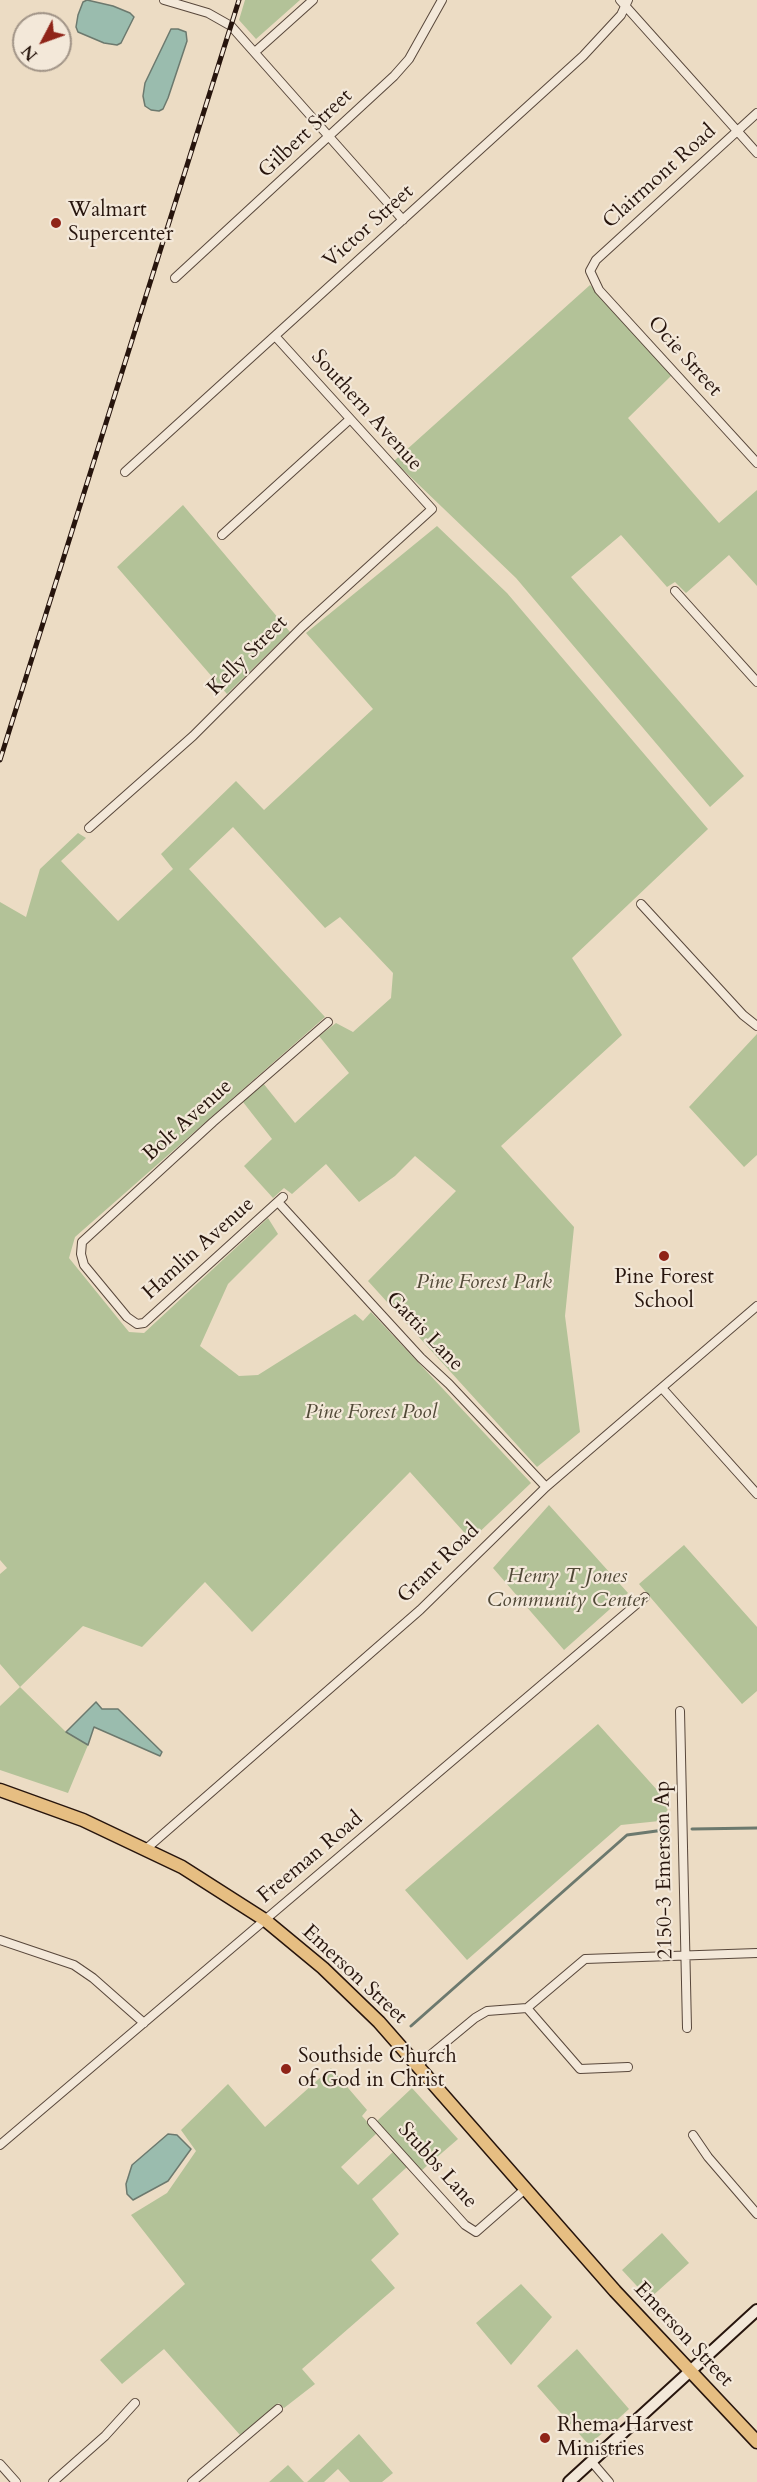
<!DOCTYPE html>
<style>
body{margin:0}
#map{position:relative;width:757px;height:2482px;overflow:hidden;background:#ecdcc4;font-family:Cardo,serif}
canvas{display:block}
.north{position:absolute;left:12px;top:12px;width:60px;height:60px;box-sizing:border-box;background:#f3e8d9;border:2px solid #a19487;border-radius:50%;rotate:229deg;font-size:16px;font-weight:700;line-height:24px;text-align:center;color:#27150d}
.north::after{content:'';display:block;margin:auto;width:21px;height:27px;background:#8f2418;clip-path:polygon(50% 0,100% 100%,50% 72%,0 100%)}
</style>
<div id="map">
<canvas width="757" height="2482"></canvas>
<div class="north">N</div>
</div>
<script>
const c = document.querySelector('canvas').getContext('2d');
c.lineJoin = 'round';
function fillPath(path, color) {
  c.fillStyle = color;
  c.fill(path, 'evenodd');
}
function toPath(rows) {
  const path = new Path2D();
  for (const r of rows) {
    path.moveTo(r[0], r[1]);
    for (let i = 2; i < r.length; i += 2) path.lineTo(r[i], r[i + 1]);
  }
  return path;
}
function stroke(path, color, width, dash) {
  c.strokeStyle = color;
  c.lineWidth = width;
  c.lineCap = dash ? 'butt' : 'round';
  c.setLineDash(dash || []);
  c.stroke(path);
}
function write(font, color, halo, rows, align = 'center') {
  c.font = font + ' Cardo,serif';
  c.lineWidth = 4.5;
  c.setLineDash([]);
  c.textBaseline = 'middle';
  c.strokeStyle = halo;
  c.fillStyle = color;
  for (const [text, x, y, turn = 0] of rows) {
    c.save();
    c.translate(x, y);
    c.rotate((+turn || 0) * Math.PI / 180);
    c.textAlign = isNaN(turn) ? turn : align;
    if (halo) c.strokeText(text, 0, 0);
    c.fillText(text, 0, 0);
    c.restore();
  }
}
fillPath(toPath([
 [245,0,300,0,256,39,239,20],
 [590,285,672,375,628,418,719,523,757,490,757,586,729,555,686,593,675,582,667,587,621,535,571,577,744,776,710,807,516,578,394,461],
 [183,505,290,632,227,694,117,567],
 [437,526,507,593,708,829,572,958,622,1035,501,1146,574,1227,565,1316,580,1432,537,1467,368,1281,456,1191,415,1156,395,1176,359,1202,326,1164,292,1194,284,1188,273,1198,244,1166,272,1139,243,1102,263,1083,295,1123,349,1073,319,1036,336,1023,353,1032,391,998,393,973,340,917,325,928,233,827,189,869,325,1017,75,1237,69,1258,129,1332,144,1333,268,1218,278,1234,228,1284,200,1346,239,1376,258,1375,355,1314,363,1321,371,1312,531,1483,471,1540,410,1472,252,1632,205,1582,142,1647,83,1626,20,1687,66,1732,88,1745,68,1793,0,1770,0,1706,20,1687,0,1664,0,1574,7,1568,0,1560,0,902,26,917,40,869,78,833,86,838,61,861,118,921,173,869,161,854,236,781,264,810,373,709,306,633],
 [757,1034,757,1155,744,1167,689,1107],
 [549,1505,628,1593,564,1650,493,1568],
 [684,1545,757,1627,757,1691,742,1704,639,1584],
 [598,1724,666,1800,669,1820,621,1825,467,1960,405,1890],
 [331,2068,367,2110,362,2116,377,2133,341,2167,358,2185,394,2151,407,2167,372,2199,399,2234,371,2260,395,2288,302,2369,315,2384,284,2408,279,2403,240,2435,164,2349,122,2384,100,2360,185,2284,131,2215,167,2193,196,2151,181,2130,228,2084,265,2127],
 [412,2088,458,2139,421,2171,377,2121],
 [662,2233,689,2263,649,2299,622,2270],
 [521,2284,552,2317,511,2365,476,2323],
 [577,2349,629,2409,589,2445,537,2386],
 [359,2434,393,2473,382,2482,350,2482,338,2469,324,2482,307,2482],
 [288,2465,304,2482,269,2482]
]), '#b3c298');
const water = toPath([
 [87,0,113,6,130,13,134,17,121,43,117,45,104,43,78,32,76,27,78,15,83,2,87,0],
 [171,29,178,29,186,32,187,41,168,98,163,109,159,111,151,110,145,106,143,96,145,83,171,29],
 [96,1702,102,1709,118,1709,162,1752,160,1756,94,1727,88,1745,66,1732,96,1702],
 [168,2134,177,2135,191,2149,168,2181,133,2200,127,2194,126,2184,132,2165,168,2134]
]);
fillPath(water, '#9abcae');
stroke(water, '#6c796e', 1.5);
stroke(toPath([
 [692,1829,757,1828],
 [411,2026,627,1835,664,1830]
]), '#6c796e', 3);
const minor = toPath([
 [164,0,208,13,231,26,403,220],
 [620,0,757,153],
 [255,52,313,0],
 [757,113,596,260,590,271,599,290,757,463],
 [175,278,394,76,409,59,442,0],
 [125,472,583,56,621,15,628,0],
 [222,535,349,420],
 [675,591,757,682],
 [89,828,193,736,302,627,432,509,275,336],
 [641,904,743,1015,757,1026],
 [283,1197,144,1323,137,1324,127,1317,84,1265,81,1254,82,1242,213,1122,328,1022],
 [278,1202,421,1358,449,1384,546,1487],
 [662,1388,757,1494],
 [680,1711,687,2028],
 [146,1849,420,1610,546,1487,757,1306],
 [0,1940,74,1965,93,1978,144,2023],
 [527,2008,580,2069,628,2067],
 [417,2066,475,2018,487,2011,527,2008,585,1959,757,1953],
 [372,2122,465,2225,476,2232,524,2190],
 [693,2135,708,2157,757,2214],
 [0,2145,645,1597],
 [591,2461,609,2482],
 [0,2464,16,2482],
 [53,2482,105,2436,135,2403],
 [192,2482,278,2409]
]);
const secondary = toPath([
 [569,2482,757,2310]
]);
const primary = toPath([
 [0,1790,83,1820,182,1867,265,1920,323,1968,379,2022,615,2291,757,2442]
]);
stroke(minor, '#58473b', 10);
stroke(secondary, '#27150d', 14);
stroke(primary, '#27150d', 15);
stroke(minor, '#f3e8d9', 8);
stroke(secondary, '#f3e8d9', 10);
stroke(primary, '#e6be82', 12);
const rail = toPath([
 [0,760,239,0]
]);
stroke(rail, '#27150d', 5);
stroke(rail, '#f3e8d9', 3, [9]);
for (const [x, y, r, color] of [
 [56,223,6,"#8f2418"],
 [664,1256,6,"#8f2418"],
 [286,2069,6,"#8f2418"],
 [545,2438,6,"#8f2418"]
]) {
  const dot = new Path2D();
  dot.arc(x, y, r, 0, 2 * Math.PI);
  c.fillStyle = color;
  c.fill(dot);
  stroke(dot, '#f3e8d9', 2);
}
write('21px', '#27150d', '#f3e8d9', [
 ["Gilbert Street",306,134,-43],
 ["Clairmont Road",660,177,-42],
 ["Victor Street",369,227,-42],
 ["Ocie Street",684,357,48],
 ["Southern Avenue",366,411,48],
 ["Kelly Street",248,656,-45],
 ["Bolt Avenue",188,1121,-42],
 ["Hamlin Avenue",199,1249,-42],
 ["Gattis Lane",424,1332,46],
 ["Grant Road",439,1564,-44],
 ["Freeman Road",311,1858,-40],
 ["2150-3 Emerson Ap",665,1870,-91],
 ["Emerson Street",354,1975,43],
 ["Stubbs Lane",437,2166,48],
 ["Emerson Street",683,2335,47]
]);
write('21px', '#27150d', '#f3e8d9', [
 ["Walmart",68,211],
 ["Supercenter",68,235],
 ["Pine Forest",664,1278,"center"],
 ["School",664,1302,"center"],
 ["Southside Church",298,2057],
 ["of God in Christ",298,2081],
 ["Rhema Harvest",557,2426],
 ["Ministries",557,2450]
], 'left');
write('italic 21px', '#514937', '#f3e8d9', [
 ["Pine Forest Park",484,1283],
 ["Pine Forest Pool",371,1413],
 ["Henry T Jones",567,1577],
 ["Community Center",567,1601]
]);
</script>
